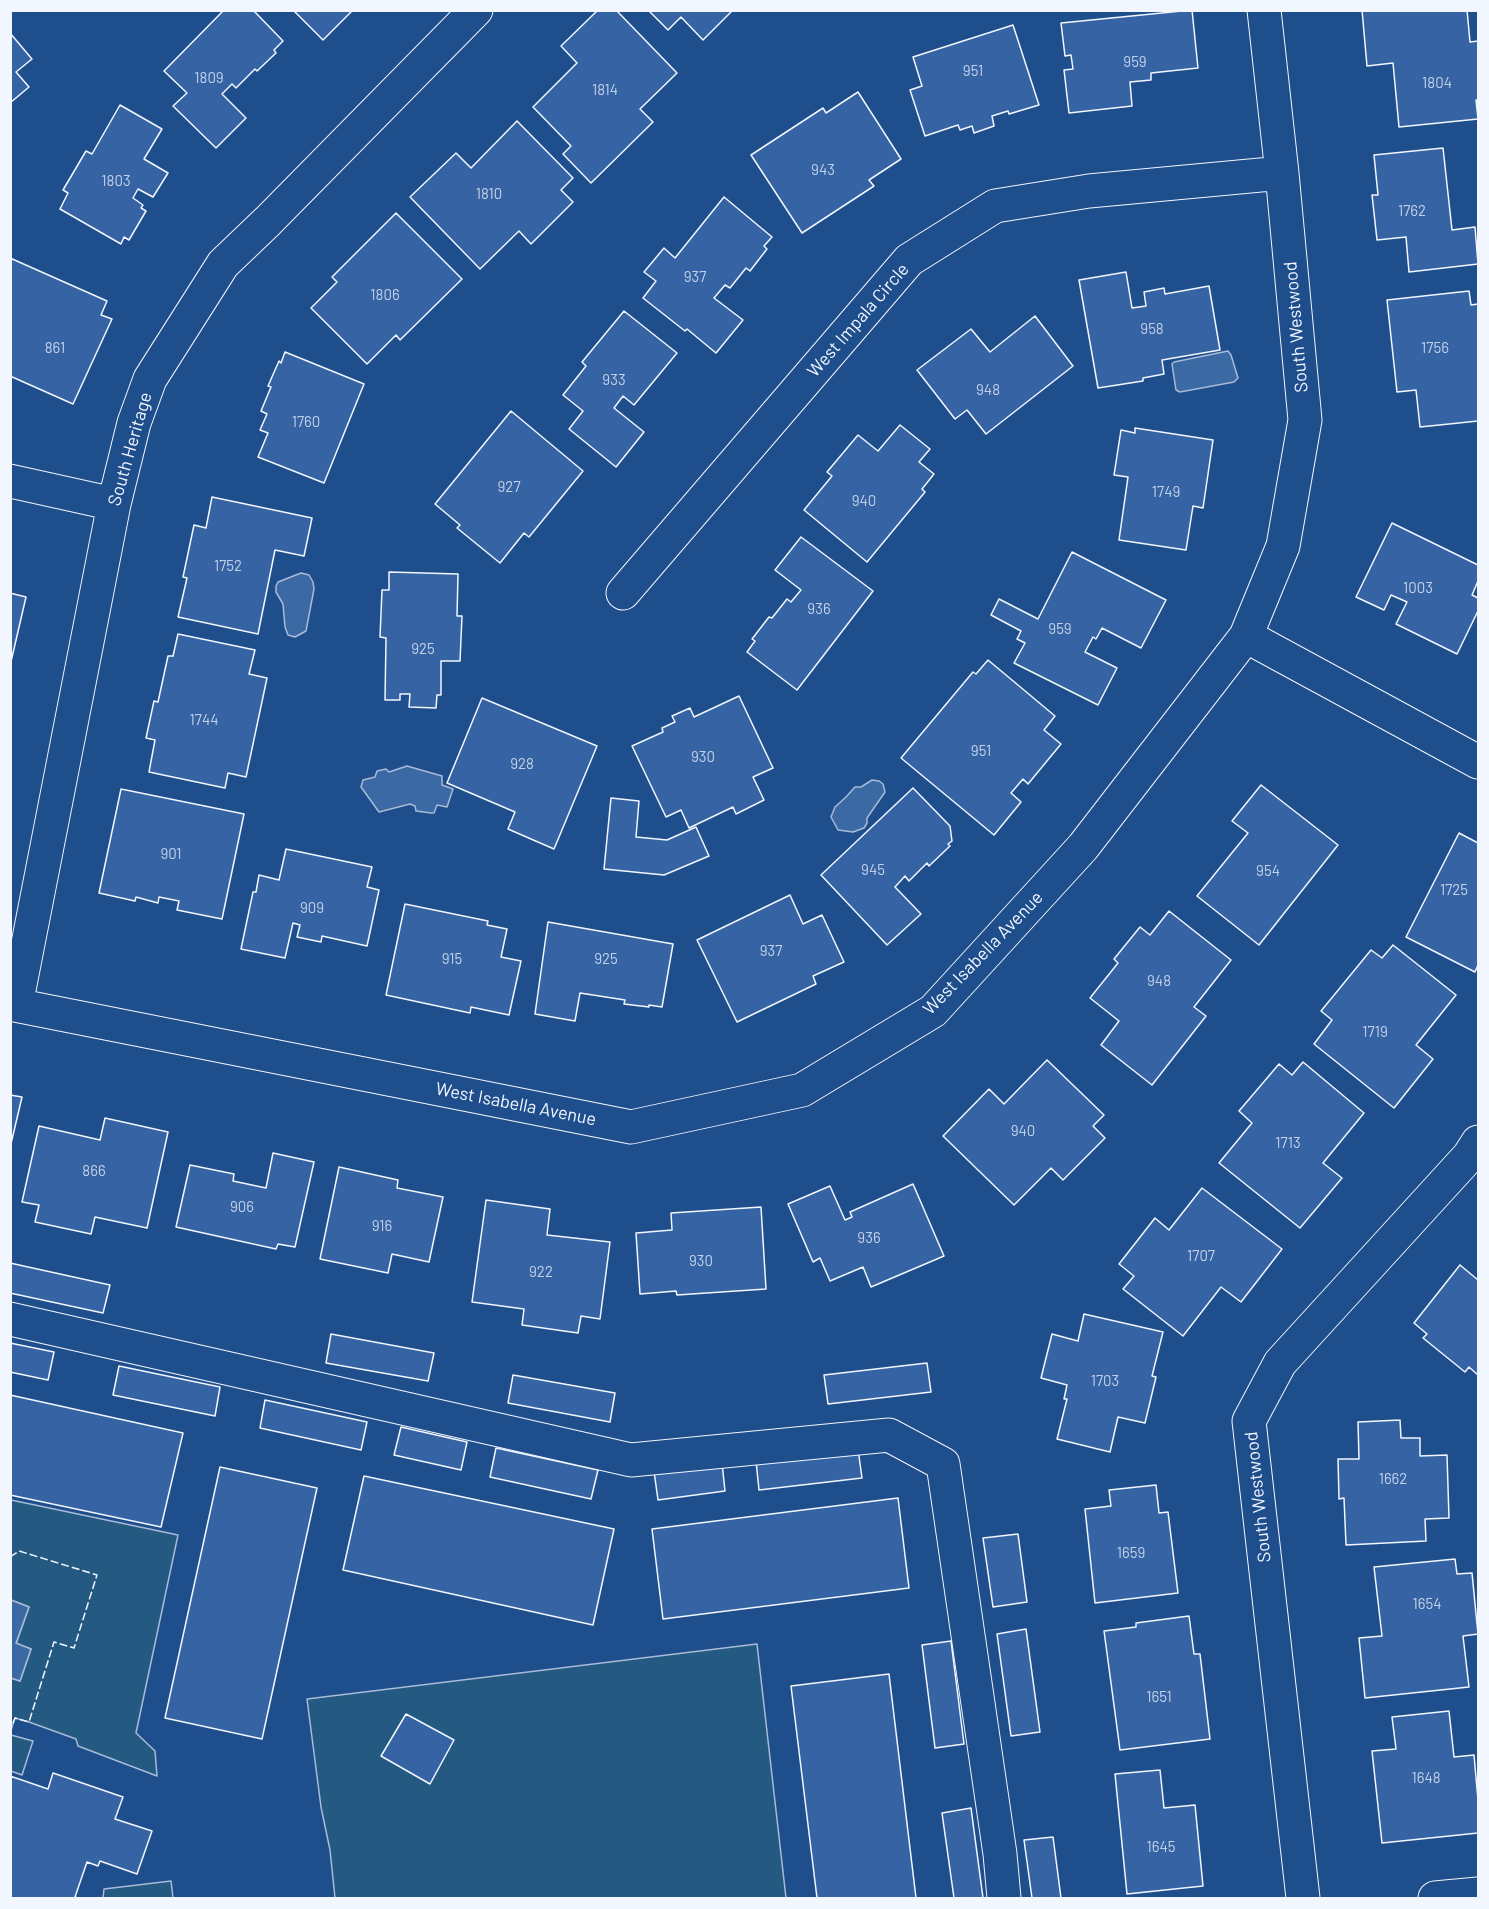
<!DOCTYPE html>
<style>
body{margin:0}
#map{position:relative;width:1489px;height:1909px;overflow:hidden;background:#1f4e8c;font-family:Barlow,sans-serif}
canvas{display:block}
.frame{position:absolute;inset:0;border:12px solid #f2f6ff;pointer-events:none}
</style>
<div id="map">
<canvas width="1489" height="1909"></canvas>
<div class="frame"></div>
</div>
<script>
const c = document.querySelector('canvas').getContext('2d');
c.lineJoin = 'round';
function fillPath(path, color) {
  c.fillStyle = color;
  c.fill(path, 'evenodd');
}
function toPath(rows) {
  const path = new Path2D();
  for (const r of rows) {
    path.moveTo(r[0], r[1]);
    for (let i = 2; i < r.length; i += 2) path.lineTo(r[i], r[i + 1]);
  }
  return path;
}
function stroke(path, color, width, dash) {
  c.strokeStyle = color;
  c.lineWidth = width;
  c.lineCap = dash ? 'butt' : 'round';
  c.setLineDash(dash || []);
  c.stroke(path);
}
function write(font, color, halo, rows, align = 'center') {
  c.font = font + ' Barlow,sans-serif';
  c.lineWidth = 4.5;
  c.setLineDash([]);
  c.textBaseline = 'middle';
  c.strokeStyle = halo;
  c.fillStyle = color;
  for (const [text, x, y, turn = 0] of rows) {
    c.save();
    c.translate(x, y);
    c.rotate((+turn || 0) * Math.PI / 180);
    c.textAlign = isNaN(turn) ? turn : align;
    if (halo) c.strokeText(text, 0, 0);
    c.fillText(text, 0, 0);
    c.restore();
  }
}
const green = toPath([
 [11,1500,178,1535,136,1733,155,1751,157,1776,78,1746,76,1739,29,1722,15,1718,11,1730,11,1678,20,1681,31,1649,16,1644,29,1607,11,1600,11,1500],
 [757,1644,786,1898,335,1898,330,1850,321,1807,307,1699,757,1644],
 [11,1735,33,1741,22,1775,11,1771,11,1735],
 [171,1881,173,1898,103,1898,104,1889,171,1881]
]);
fillPath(green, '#245a82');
stroke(green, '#a8bbd7', 1.5);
const water = toPath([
 [1228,351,1231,355,1238,378,1234,382,1180,392,1176,390,1172,364,1174,362,1228,351],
 [301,573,309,575,313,582,314,589,306,631,295,637,288,635,285,627,283,604,276,592,276,586,278,582,301,573],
 [407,766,442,776,442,785,453,789,447,807,437,805,434,813,431,813,416,811,415,806,410,804,379,812,361,787,363,780,375,777,377,771,386,769,389,772,407,766],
 [872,780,879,781,883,784,885,792,867,818,867,823,864,828,853,832,838,830,831,817,835,807,846,797,855,787,861,787,872,780],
 [11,1600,29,1607,16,1643,31,1649,20,1681,11,1678,11,1600]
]);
fillPath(water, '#3b69a3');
stroke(water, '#a8bbd7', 1.5);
const building = toPath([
 [224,10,253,10,283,41,274,50,276,53,257,71,255,69,236,88,232,84,222,94,246,118,216,148,173,106,187,93,164,71,224,10],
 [293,10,353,10,323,40,293,10],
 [598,10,616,10,677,73,640,109,653,122,591,183,563,154,571,146,533,107,577,63,561,46,598,10],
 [648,10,733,10,703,40,681,17,668,30,648,10],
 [1192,10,1198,68,1151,73,1151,80,1130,82,1132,106,1069,113,1064,70,1073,69,1071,55,1065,56,1061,23,1192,10],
 [1362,10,1467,10,1470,42,1478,41,1478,100,1476,100,1478,119,1399,127,1393,63,1367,66,1362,10],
 [1013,25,1039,105,1009,114,1008,111,992,116,994,126,974,133,972,126,960,130,958,125,925,136,910,90,922,86,913,57,1013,25],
 [10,33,32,59,16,72,29,87,10,103,10,33],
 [858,92,901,159,869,180,874,186,802,233,751,155,823,108,826,113,858,92],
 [120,105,162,129,144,159,168,173,153,197,138,189,133,198,143,205,141,208,146,211,129,240,124,237,121,244,60,209,68,193,63,190,86,151,92,154,120,105],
 [517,121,573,178,561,190,573,202,531,244,519,231,480,269,410,197,456,153,471,168,517,121],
 [1443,148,1452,230,1475,227,1478,264,1409,272,1406,237,1377,240,1372,195,1378,195,1374,155,1443,148],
 [724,197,772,237,764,246,767,249,750,271,746,268,730,288,725,285,714,298,743,320,716,353,687,329,685,331,643,298,656,281,644,272,664,248,675,258,724,197],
 [396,213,462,279,400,340,396,335,367,364,311,308,337,282,332,277,396,213],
 [10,258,107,301,101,315,112,319,73,404,10,376,10,258],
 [1126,272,1132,308,1146,306,1144,292,1164,288,1165,294,1209,286,1220,350,1162,360,1164,374,1143,378,1143,381,1098,388,1079,280,1126,272],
 [1469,291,1471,305,1478,304,1478,421,1420,427,1416,390,1397,392,1387,300,1469,291],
 [624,311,677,353,634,405,623,396,614,408,644,432,616,467,569,429,583,411,563,395,586,366,582,362,624,311],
 [1035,316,1073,366,986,434,967,410,955,419,917,370,971,329,990,352,1035,316],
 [285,352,364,384,324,483,258,457,268,433,260,430,267,414,261,411,271,387,268,386,279,361,281,363,285,352],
 [511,411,583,471,529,537,524,533,500,563,457,528,460,525,435,504,511,411],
 [900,425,930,449,919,462,934,474,922,489,925,492,867,562,804,510,832,476,827,472,858,435,878,451,900,425],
 [1135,428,1213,440,1203,508,1193,506,1186,550,1119,540,1128,477,1114,475,1121,430,1135,433,1135,428],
 [212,497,312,518,304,556,275,550,258,634,178,617,187,578,183,577,194,525,206,528,212,497],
 [1392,523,1478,565,1478,581,1472,595,1478,598,1478,611,1457,654,1396,624,1407,602,1391,595,1384,610,1356,597,1392,523],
 [801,537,873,591,797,690,747,652,755,641,752,639,769,617,772,618,787,599,791,602,801,590,775,570,801,537],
 [1072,552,1166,600,1141,648,1102,628,1096,639,1093,637,1085,652,1117,668,1098,705,1014,663,1025,643,1017,639,1021,631,991,615,999,599,1038,619,1072,552],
 [389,572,458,574,457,616,462,616,460,661,441,661,441,695,437,695,436,708,409,707,410,694,400,694,400,700,385,700,386,638,380,637,382,590,389,590,389,572],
 [10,593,26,597,10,666,10,593],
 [178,634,255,650,249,674,267,678,246,777,228,773,225,788,149,772,155,740,146,738,154,701,158,702,168,656,173,656,178,634],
 [988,660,1055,716,1044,730,1061,744,1028,784,1023,779,1011,793,1021,802,994,835,901,758,973,672,976,674,988,660],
 [739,696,773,768,753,777,764,800,736,814,733,807,689,828,681,810,666,817,632,746,663,732,662,728,675,722,672,716,690,708,694,717,739,696],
 [482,698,597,746,554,849,508,829,515,812,447,783,482,698],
 [1261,785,1338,845,1259,945,1197,896,1248,833,1232,821,1261,785],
 [913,788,950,826,952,841,948,844,950,846,929,866,927,863,909,881,905,876,895,887,921,914,887,945,821,875,913,788],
 [121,789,244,814,222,919,177,910,179,901,159,897,158,903,136,897,135,901,99,893,121,789],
 [611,798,639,801,636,837,667,840,696,827,709,856,664,875,604,869,611,798],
 [1459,833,1478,843,1478,965,1475,972,1406,937,1459,833],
 [286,849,372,867,367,887,379,890,367,946,322,936,321,942,297,937,300,925,293,923,285,958,241,949,253,892,256,892,259,875,279,880,286,849],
 [790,895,803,924,822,915,844,962,813,976,816,984,737,1022,697,940,790,895],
 [405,904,488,921,487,925,507,929,501,957,521,961,509,1015,471,1007,470,1013,386,995,405,904],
 [1169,911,1231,960,1194,1007,1206,1016,1152,1085,1101,1045,1119,1021,1090,998,1118,963,1114,959,1140,927,1150,935,1169,911],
 [548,922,673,944,662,1007,649,1005,649,1007,624,1004,625,1000,580,993,575,1021,535,1014,548,922],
 [1393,945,1456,995,1416,1045,1433,1059,1394,1108,1314,1044,1332,1020,1321,1011,1371,950,1382,958,1393,945],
 [1047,1060,1104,1115,1093,1126,1105,1138,1063,1180,1051,1168,1014,1205,943,1136,989,1089,1004,1104,1047,1060],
 [1303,1062,1364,1113,1323,1163,1342,1178,1300,1228,1219,1163,1252,1123,1239,1111,1279,1064,1292,1075,1303,1062],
 [10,1095,22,1097,10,1148,10,1095],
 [105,1118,168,1132,147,1228,95,1217,91,1234,35,1222,39,1205,22,1202,39,1126,100,1140,105,1118],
 [273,1153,314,1162,295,1247,278,1244,276,1249,176,1227,190,1165,234,1174,233,1181,266,1188,273,1153],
 [339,1167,398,1180,397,1188,443,1197,429,1262,392,1254,388,1273,320,1259,339,1167],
 [913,1184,944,1256,871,1287,863,1267,830,1281,820,1258,813,1262,788,1204,830,1186,845,1220,852,1217,850,1212,913,1184],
 [1202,1188,1282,1249,1241,1302,1221,1287,1183,1336,1123,1289,1134,1276,1119,1264,1155,1218,1169,1230,1202,1188],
 [486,1200,550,1209,547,1235,610,1242,600,1319,581,1316,578,1333,522,1325,524,1309,472,1302,486,1200],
 [761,1207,766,1289,677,1295,676,1291,640,1294,636,1233,672,1230,671,1213,761,1207],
 [10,1263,110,1285,103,1313,10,1293,10,1263],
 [1460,1265,1478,1280,1478,1375,1469,1367,1465,1372,1423,1338,1427,1334,1414,1323,1460,1265],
 [1084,1314,1163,1332,1152,1376,1156,1377,1145,1423,1118,1417,1110,1452,1057,1439,1067,1399,1064,1399,1067,1385,1041,1378,1052,1334,1078,1341,1084,1314],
 [331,1334,434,1353,428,1381,326,1363,331,1334],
 [10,1343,54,1352,48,1380,10,1372,10,1343],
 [927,1363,931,1392,828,1404,824,1375,927,1363],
 [119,1366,220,1387,215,1416,113,1395,119,1366],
 [513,1375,615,1393,610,1422,508,1403,513,1375],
 [10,1395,183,1433,161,1527,10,1495,10,1395],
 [265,1400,367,1422,361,1450,260,1428,265,1400],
 [1400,1420,1401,1438,1420,1438,1420,1456,1447,1455,1449,1518,1425,1519,1426,1541,1346,1545,1344,1498,1339,1499,1338,1459,1359,1459,1358,1422,1400,1420],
 [401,1427,467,1442,461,1470,394,1455,401,1427],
 [496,1448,598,1470,591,1499,490,1477,496,1448],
 [858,1449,862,1478,759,1490,756,1461,858,1449],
 [722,1463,725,1491,658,1500,654,1471,722,1463],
 [220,1467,317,1488,262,1739,165,1718,220,1467],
 [364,1476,614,1529,593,1625,343,1570,364,1476],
 [1156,1485,1159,1513,1168,1512,1178,1593,1095,1603,1085,1509,1111,1506,1109,1490,1156,1485],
 [898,1498,909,1588,663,1619,652,1529,898,1498],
 [1018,1534,1027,1602,993,1607,983,1538,1018,1534],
 [1455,1559,1457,1574,1472,1573,1478,1634,1463,1636,1469,1687,1365,1698,1359,1638,1382,1636,1374,1567,1455,1559],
 [1189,1616,1194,1654,1200,1654,1210,1739,1120,1750,1104,1631,1136,1627,1136,1623,1189,1616],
 [1026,1629,1040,1732,1011,1736,997,1634,1026,1629],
 [951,1641,964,1744,935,1748,922,1645,951,1641],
 [889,1674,916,1898,817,1898,791,1686,889,1674],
 [1449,1711,1454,1757,1474,1755,1478,1800,1478,1833,1382,1843,1372,1751,1396,1749,1392,1717,1449,1711],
 [406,1714,454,1740,430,1784,381,1756,406,1714],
 [1160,1770,1164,1808,1195,1805,1203,1886,1127,1894,1115,1774,1160,1770],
 [53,1773,123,1797,115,1819,152,1831,137,1874,100,1861,98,1866,87,1862,75,1897,78,1898,10,1898,10,1776,48,1789,53,1773],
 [971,1808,983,1898,954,1898,942,1813,971,1808],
 [1053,1837,1061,1898,1032,1898,1024,1840,1053,1837]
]);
fillPath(building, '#3563a3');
stroke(building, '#f2f6ff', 1.5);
const minor = toPath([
 [10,481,114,504],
 [623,593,909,260,995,206,1089,191,1282,173],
 [1246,636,1478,762],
 [10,1004,631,1127,802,1090,933,1011,1083,847,1246,636,1283,546,1305,420,1282,173,1264,10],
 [16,1005,114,504,134,423,150,379,223,264,268,221,476,10],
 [10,1319,631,1460,889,1435,943,1464,1000,1854,1004,1898],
 [1303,1898,1249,1421,1280,1363,1469,1156,1478,1142],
 [1435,1898,1478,1894]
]);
stroke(minor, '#f2f6ff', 35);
stroke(minor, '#1f4e8c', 33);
stroke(toPath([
 [10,1557,19,1551,97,1575,74,1648,54,1642,29,1722,15,1718,10,1730]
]), '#f2f6ff', 1.5, [8, 3]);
write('15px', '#c3d1e8', null, [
 ["959",1135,62],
 ["951",973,71],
 ["1809",209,78],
 ["1804",1437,83],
 ["1814",605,90],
 ["943",823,170],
 ["1803",116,181],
 ["1810",489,194],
 ["1762",1412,211],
 ["937",695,277],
 ["1806",385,295],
 ["958",1152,329],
 ["861",55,348],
 ["1756",1435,348],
 ["933",614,380],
 ["948",988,390],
 ["1760",306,422],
 ["927",509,487],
 ["1749",1166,492],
 ["940",864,501],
 ["1752",228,566],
 ["1003",1418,588],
 ["936",819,609],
 ["959",1060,629],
 ["925",423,649],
 ["1744",204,720],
 ["951",981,751],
 ["930",703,757],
 ["928",522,764],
 ["901",171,854],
 ["945",873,870],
 ["954",1268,871],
 ["1725",1454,890],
 ["909",312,908],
 ["937",771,951],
 ["915",452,959],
 ["925",606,959],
 ["948",1159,981],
 ["1719",1375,1032],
 ["940",1023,1131],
 ["1713",1288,1143],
 ["866",94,1171],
 ["906",242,1207],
 ["916",382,1226],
 ["936",869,1238],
 ["1707",1201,1256],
 ["930",701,1261],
 ["922",541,1272],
 ["1703",1105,1381],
 ["1662",1393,1479],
 ["1659",1131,1553],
 ["1654",1427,1604],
 ["1651",1159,1697],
 ["1648",1426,1778],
 ["1645",1161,1847]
]);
write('18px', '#f2f6ff', '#1f4e8c', [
 ["West Impala Circle",858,320,-49],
 ["South Westwood",1296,327,-95],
 ["South Heritage",130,449,-74],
 ["West Isabella Avenue",983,953,-46],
 ["West Isabella Avenue",516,1104,11],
 ["South Westwood",1258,1497,-96]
]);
</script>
